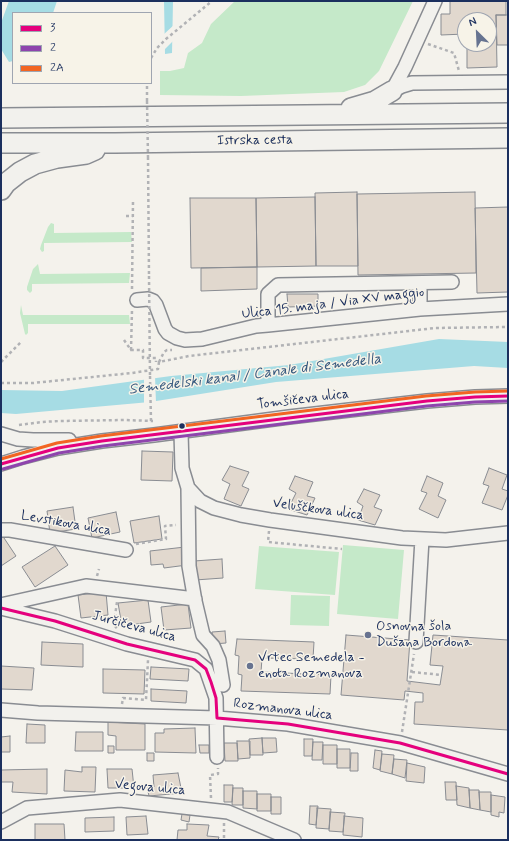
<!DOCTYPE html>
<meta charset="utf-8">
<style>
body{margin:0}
#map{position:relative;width:509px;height:841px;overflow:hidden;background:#f4f2ec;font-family:Mynerve,sans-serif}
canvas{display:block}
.frame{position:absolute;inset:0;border:2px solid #1b2f5e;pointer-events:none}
.legend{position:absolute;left:12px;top:12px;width:140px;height:72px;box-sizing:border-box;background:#f7f3e8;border:1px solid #9fa5b1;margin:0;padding:5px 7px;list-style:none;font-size:12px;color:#1b2f5e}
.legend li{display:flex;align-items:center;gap:8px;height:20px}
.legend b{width:20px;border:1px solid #9fa5b1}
.north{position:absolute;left:457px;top:12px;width:40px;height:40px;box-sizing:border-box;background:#f7f3e8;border:1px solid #9fa5b1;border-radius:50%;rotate:336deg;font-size:11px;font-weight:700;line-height:16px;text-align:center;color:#1b2f5e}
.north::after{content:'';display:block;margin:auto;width:14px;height:18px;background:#677390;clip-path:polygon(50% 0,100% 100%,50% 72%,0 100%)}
</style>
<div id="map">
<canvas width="509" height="841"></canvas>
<div class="frame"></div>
<ul class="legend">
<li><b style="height:5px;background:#e5007d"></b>3</li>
<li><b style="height:5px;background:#8e44ad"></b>2</li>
<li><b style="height:5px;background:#f26522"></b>2A</li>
</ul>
<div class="north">N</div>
</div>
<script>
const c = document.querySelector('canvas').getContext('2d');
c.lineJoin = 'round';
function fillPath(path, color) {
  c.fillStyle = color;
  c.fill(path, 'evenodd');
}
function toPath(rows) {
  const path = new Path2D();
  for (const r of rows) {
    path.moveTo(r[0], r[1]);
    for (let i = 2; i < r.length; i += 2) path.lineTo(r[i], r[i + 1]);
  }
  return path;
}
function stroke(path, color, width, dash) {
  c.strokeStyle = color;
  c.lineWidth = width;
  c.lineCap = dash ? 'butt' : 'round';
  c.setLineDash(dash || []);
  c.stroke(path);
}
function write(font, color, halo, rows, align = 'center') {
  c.font = font + ' Mynerve,sans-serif';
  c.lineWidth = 3;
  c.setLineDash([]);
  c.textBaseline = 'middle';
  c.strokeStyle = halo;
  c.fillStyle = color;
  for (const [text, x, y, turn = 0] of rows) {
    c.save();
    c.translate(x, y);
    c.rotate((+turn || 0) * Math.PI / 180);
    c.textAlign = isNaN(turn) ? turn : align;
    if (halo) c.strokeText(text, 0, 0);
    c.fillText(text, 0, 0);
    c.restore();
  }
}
fillPath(toPath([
 [235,1,413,1,379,71,365,85,344,92,241,96,160,95,160,71,170,71,184,68,188,53,202,43,211,24],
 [51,223,54,224,54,233,131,232,132,242,44,243,44,251,42,252,40,249,41,245,48,227],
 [38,264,40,274,130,273,129,283,32,284,32,291,30,293,27,290,27,287,33,269],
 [21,305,23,315,129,315,130,324,28,324,28,333,26,335,25,334,20,313],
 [343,545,404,550,398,619,337,614],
 [259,546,339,552,335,595,255,589],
 [291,595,330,596,329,626,290,625]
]), '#c5e9c9');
fillPath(toPath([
 [9,1,57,1,53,13,13,13,13,61,9,62,1,49,1,23],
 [164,1,173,1,172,53,165,54],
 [439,339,508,342,508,368,474,366,276,382,150,402,16,414,1,413,1,390,62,391,171,376,289,365]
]), '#a6dce4');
fillPath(toPath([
 [175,24,174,40,163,51,163,35],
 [155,376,156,403,144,405,144,378]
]), '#f4f2ec');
const building = toPath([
 [450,1,506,1,506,15,496,15,497,67,467,68,467,44,489,44,489,20,465,20,465,34,441,35,441,14,450,14,450,1],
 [496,15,508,15,508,45,497,45,496,15],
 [357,192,358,266,316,266,315,193,357,192],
 [475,192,476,273,358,275,357,194,475,192],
 [315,197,316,266,257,267,256,198,315,197],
 [190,198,256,198,257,267,191,268,190,198],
 [508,207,508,292,477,293,475,208,508,207],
 [257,267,257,289,201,291,201,268,257,267],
 [287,294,318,294,318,306,288,307,287,294],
 [142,451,173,452,172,481,141,480,142,451],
 [230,466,249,472,242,486,249,489,241,506,224,499,230,484,222,480,230,466],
 [489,468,507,475,502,489,508,491,508,495,502,510,482,503,489,486,483,484,489,468],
 [295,476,313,482,307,496,315,498,307,515,288,509,296,493,289,489,295,476],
 [427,476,443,483,438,496,446,500,438,518,419,509,427,493,421,491,427,476],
 [364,489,380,495,374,507,382,510,375,525,358,520,363,506,357,502,364,489],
 [73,507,76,529,50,533,47,511,73,507],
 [116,512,120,532,92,538,88,518,116,512],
 [159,516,162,539,134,543,130,521,159,516],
 [1,535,2,535,16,556,1,566,1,535],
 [55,546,68,565,35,587,22,567,55,546],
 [185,547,187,565,164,568,163,564,151,565,150,551,185,547],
 [222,559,223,578,195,580,194,561,222,559],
 [106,592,108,615,81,618,78,595,106,592],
 [148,600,151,622,122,626,118,603,148,600],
 [188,604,191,628,164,630,161,607,188,604],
 [225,631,226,643,213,644,212,632,225,631],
 [346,635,410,640,407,681,440,685,443,666,430,665,433,635,508,640,508,730,414,724,415,702,423,702,423,693,405,691,404,700,341,695,346,635],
 [237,639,314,642,313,659,262,658,261,672,331,675,330,694,241,691,242,675,238,674,239,656,235,655,237,639],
 [42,642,83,644,83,667,41,665,42,642],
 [1,666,34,668,32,690,1,689,1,666],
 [151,667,189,669,188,681,150,679,151,667],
 [103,669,145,670,144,694,103,693,103,669],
 [151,689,187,691,186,703,151,701,151,689],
 [108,722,145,724,145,750,116,750,116,736,108,735,108,722],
 [27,724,45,725,45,743,26,743,27,724],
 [195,728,196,753,155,752,155,733,164,733,164,729,195,728],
 [76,732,103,732,103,751,75,751,76,732],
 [10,736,10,752,1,752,1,737,10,736],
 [262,738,276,738,277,752,263,753,262,738],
 [262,738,263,755,250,755,249,739,262,738],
 [304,739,313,739,312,756,304,756,304,739],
 [237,741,250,741,250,758,238,759,237,741],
 [313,742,323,742,322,760,312,760,313,742],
 [224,743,237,743,238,761,225,761,224,743],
 [199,745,209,745,209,753,200,753,199,745],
 [323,745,337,745,337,764,323,764,323,745],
 [108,746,114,746,114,753,108,753,108,746],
 [337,749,350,749,350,768,337,768,337,749],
 [375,750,382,751,380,770,373,768,375,750],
 [147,753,154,753,154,761,147,761,147,753],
 [351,753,358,753,358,771,350,771,351,753],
 [382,754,394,755,392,774,380,771,382,754],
 [394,759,407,760,405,778,392,774,394,759],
 [407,763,425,767,424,783,406,781,407,763],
 [82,767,96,767,95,792,64,791,65,770,82,772,82,767],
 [47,769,47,794,12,792,13,782,1,782,1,770,47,769],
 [107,769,132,769,134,788,108,788,107,769],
 [178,773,182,793,149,796,147,787,154,787,153,775,178,773],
 [445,782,456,782,457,800,446,800,445,782],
 [224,785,233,785,232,802,224,802,224,785],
 [456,786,469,788,470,808,457,805,456,786],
 [233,788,243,788,243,805,232,805,233,788],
 [469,790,479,790,480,810,470,808,469,790],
 [243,791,257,791,257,809,243,808,243,791],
 [479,792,491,792,491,812,480,810,479,792],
 [257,794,271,794,271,811,257,811,257,794],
 [491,795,505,797,504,813,499,812,499,817,491,815,491,795],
 [271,797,281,797,281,814,271,814,271,797],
 [310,806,318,806,316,825,309,824,310,806],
 [317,808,331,809,329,829,316,828,317,808],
 [330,812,345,813,343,832,329,831,330,812],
 [182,814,190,815,189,822,181,820,182,814],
 [146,816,148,834,127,835,126,817,146,816],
 [344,816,363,818,362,837,343,835,344,816],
 [114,817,114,831,85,832,85,818,114,817],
 [35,824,64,824,65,840,35,840,35,824],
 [187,824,209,825,207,836,219,837,218,840,177,840,178,830,187,830,187,824]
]);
fillPath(building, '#e1d8ce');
stroke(building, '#898c92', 1);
const minor = toPath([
 [392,91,402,86,412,83,508,82],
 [392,91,405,67,435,1],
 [420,283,420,309],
 [137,300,148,299,153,301,156,305,165,329,168,333,177,338,185,340,202,339,256,326,268,325,420,309,508,304],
 [268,325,268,294,278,285,452,282],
 [181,432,182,468,188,488,200,501,214,508,241,515,270,520,402,538,446,540,508,533],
 [1,434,18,439,33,440,69,440],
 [1,464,23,457,58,448,102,441,154,435,289,417,427,401,475,397,508,396],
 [188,488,189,566,195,601,203,635,213,646,219,660,223,685],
 [1,530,10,530,126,550],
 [1,605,86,586,195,599],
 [1,608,55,621,127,644,195,660,206,669,216,698,217,757],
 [416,642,422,539],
 [1,710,38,713,217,718,288,724,400,743,508,774],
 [1,822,27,808,120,800,228,812,294,840]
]);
const highway = toPath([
 [351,108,375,101,392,91],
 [1,118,508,113],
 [1,143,115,143,508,138],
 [1,190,6,183,20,172,35,164,57,158,86,154,95,150]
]);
stroke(minor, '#898c92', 16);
stroke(highway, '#898c92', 22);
stroke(toPath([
 [428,44,454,53,459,71],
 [151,58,157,48,166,39,212,1],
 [147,101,147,83],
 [148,157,149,276],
 [126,216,133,216],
 [132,289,133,201],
 [124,340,131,350,143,350,143,358,156,358,156,362],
 [131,350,132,310],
 [1,362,22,341],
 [159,362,164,352,167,350,172,350],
 [150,376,151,421],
 [1,383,33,383,132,373,158,369,159,362,189,356,435,328,508,327],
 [19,425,42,422,60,421,124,420,153,421],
 [269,531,268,542,342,549],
 [136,544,166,539,165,526,176,525],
 [97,576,99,569],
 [115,628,117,626,115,616,117,602],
 [412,672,442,675],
 [122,704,123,698,146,700,148,660],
 [402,732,414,654],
 [211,798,210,775,218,774,218,768],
 [224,823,224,840]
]), '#b1b2b5', 2.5, [3, 3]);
stroke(minor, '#f2f1ed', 13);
stroke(highway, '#f2f1ed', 19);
stroke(toPath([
 [147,101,148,157],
 [149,276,150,376]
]), '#b1b2b5', 2.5, [3, 3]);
stroke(toPath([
 [1,464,58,448,102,441,427,401,475,397,508,396],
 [1,608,55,621,127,644,195,660,206,669,211,682,216,698,217,718,288,724,400,743,508,774]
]), '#e5007d', 3);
stroke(toPath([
 [3,469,59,453,103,446,427,406,475,402,508,401]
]), '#8e44ad', 3);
stroke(toPath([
 [1,459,57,443,101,436,426,396,475,392,508,391]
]), '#f26522', 3);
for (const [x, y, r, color] of [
 [182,426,3.5,"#1b2f5e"],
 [368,635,4,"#677390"],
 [250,666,4,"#677390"]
]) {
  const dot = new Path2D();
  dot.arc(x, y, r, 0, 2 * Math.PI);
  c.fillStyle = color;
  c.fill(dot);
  stroke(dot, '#f7f3e8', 1.5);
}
write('14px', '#1b2f5e', '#f7f3e8', [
 ["Istrska cesta",255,141,-1],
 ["Ulica 15. maja / Via XV maggio",333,304,-7],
 ["Tomšičeva ulica",303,400,-7],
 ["Veluščkova ulica",318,510,8],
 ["Levstikova ulica",66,524,10],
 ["Jurčičeva ulica",134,627,15],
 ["Rozmanova ulica",283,710,7],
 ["Vegova ulica",150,788,5]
]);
write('14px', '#1b2f5e', '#f7f3e8', [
 ["Osnovna šola",376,627],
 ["Dušana Bordona",376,643],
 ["Vrtec Semedela -",258,658],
 ["enota Rozmanova",258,674]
], 'left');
write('italic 15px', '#35587e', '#f7f3e8', [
 ["Semedelski kanal / Canale di Semedella",255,375,-7]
]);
</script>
